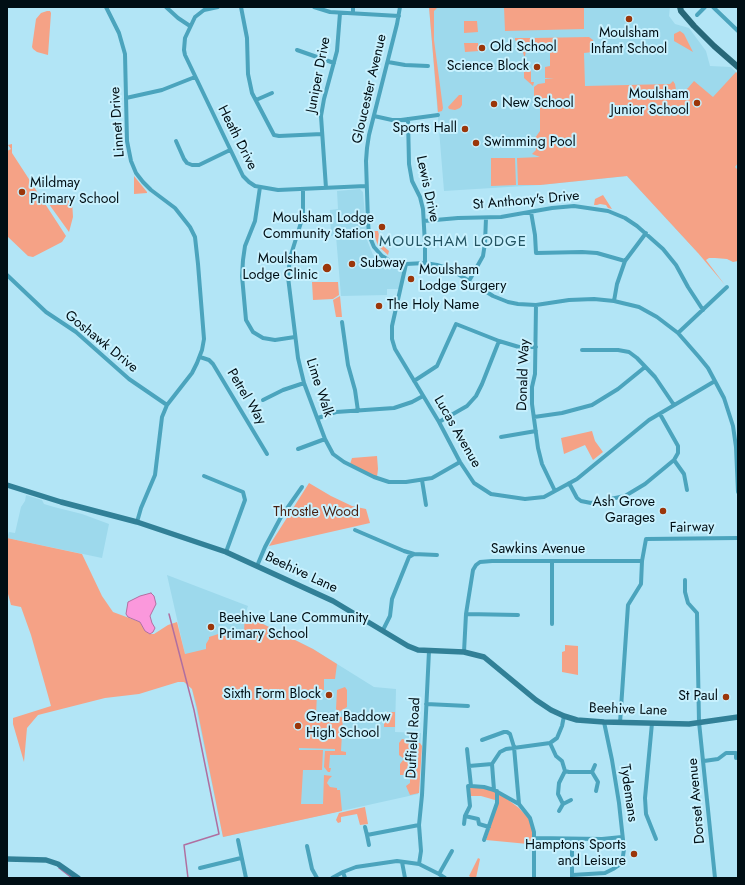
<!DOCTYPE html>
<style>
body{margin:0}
#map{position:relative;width:745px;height:885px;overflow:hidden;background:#b2e5f6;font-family:Jost,sans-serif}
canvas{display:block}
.frame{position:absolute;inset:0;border:8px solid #000e14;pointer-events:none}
</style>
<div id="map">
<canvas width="745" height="885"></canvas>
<div class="frame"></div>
</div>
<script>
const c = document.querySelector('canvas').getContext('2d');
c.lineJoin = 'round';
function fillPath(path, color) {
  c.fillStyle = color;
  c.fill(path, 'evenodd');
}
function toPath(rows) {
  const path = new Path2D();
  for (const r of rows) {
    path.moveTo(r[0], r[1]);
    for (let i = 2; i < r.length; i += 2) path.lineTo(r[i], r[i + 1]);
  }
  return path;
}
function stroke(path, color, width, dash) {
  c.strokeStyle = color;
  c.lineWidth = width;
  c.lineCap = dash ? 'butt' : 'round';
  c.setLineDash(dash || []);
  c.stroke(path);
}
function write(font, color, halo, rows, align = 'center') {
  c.font = font + ' Jost,sans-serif';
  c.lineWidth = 4;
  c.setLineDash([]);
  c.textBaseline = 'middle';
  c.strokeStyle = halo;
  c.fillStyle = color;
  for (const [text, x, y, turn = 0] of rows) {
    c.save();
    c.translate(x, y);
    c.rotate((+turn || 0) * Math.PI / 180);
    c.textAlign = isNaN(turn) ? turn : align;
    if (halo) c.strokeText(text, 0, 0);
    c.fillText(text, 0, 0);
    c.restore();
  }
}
fillPath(toPath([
 [429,7,670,7,669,16,675,24,689,28,706,51,710,66,731,67,738,74,738,228,698,253,627,176,540,185,444,191],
 [360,189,363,192,367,240,373,255,390,267,400,267,402,272,399,289,387,289,387,295,341,296,336,236,331,236,330,210,338,209,337,191],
 [26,495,42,500,44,504,54,507,82,514,109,524,102,558,7,538,9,532,15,533,21,507,25,501],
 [167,575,248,606,245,615,313,649,374,687,396,689,395,732,421,733,418,794,223,837,192,689,192,685]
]), '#9dd9ec');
fillPath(toPath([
 [429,7,437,7,437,8,434,11,434,40,443,108,442,111,438,112],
 [504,7,584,7,584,29,505,31],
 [47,11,50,11,51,13,48,55,37,52,33,49,32,47,36,19,41,13],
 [464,21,477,21,478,32,464,33],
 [680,31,684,34,693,52,674,41,674,34],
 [589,37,593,40,593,52,584,53,585,86,670,84,673,81,675,84,677,96,688,88,694,81,713,97,736,72,738,74,738,163,735,167,738,170,738,261,733,262,727,259,715,258,709,258,706,260,725,285,698,253,627,176,540,185,518,185,517,158,540,157,532,154,536,150,535,138,540,131,540,106,534,101,534,87,538,84,545,83,545,79,554,79,545,78,545,67,550,66,550,49,534,49,534,38],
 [515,38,531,38,532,50,526,51,525,56,524,56,522,49,515,40],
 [464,43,478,43,479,51,465,52],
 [524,63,525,63,528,69,531,69,531,82,534,82,533,86,524,78],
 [459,95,462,95,462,105,460,108,455,110,449,109,448,107],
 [12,144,12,153,66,236,62,242,33,257,28,256,7,236,7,151,11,149,8,145],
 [491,158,515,158,516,185,491,186],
 [134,176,147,192,147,193,134,194],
 [603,195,612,209,608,208,606,205,600,204,597,205,594,205,595,199],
 [64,198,71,198,72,200,73,217,69,232,46,200],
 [373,231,378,231,381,244,389,251,388,255,378,246],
 [312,282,338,282,339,295,333,299,313,300],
 [340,296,342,317,336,317,333,300],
 [592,431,595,441,603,452,593,460,585,445,564,454,561,438],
 [377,456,378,469,377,477,350,464,352,458],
 [309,483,331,496,352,506,366,509,370,523,269,546],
 [7,538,82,554,102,596,113,612,140,622,145,631,150,634,154,634,168,625,177,622,185,654,206,649,206,644,209,639,209,637,234,629,236,634,244,631,245,615,313,649,337,664,335,679,324,679,324,690,320,690,319,693,317,693,316,716,343,717,341,751,346,752,346,755,330,755,329,768,331,768,330,772,328,772,324,767,325,751,335,751,335,749,299,748,299,750,323,750,322,770,303,770,301,804,323,804,324,775,332,776,329,779,327,783,330,787,337,788,337,790,340,790,342,811,223,837,197,708,192,689,184,682,178,682,139,694,105,698,38,715,27,728,24,762,13,724,13,718,51,706,31,635,21,607,11,605,7,590],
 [565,645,578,646,578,675,562,672,562,652,565,651],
 [345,687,347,690,347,707,339,712,336,709,337,690],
 [384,712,395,712,395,727,384,727],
 [402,739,420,743,422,746,419,793,410,795,406,786,410,783,410,779,407,775,400,775,400,764,404,759,399,755,399,743],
 [475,787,495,791,495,800,481,796,470,796,469,789,470,788],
 [499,793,519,808,529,819,532,827,533,849,528,844,486,840,498,803],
 [365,807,368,824,360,825,357,814,341,817,341,822,338,823,336,820,339,813],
 [478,858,480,859,476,878,472,878,469,876]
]), '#f5a286');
const water = toPath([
 [151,593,154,596,156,604,150,616,152,623,155,628,153,632,150,634,145,631,140,622,128,617,126,614,128,602,140,596,151,593]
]);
fillPath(water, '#fb98dc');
stroke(water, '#b06fa0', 1);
stroke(toPath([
 [169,614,194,710,219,834,184,845,188,878],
 [59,868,72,878]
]), '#b06fa0', 1.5);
stroke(toPath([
 [106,7,119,33,125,54,127,141,131,161,136,173,143,182,151,190,175,208,190,227,195,237,198,264,204,339,202,350,197,363,192,373,167,405,162,417,155,475,141,508,137,522],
 [166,7,178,18,190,26],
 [218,7,204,10,195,17,185,38,184,50,185,55,243,176,249,182,255,186,278,190,366,186],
 [241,7,247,38,248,74,252,93,274,135,279,136,322,134],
 [314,7,330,12,399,16],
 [400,7,397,24,369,135,367,148,366,161,368,222,369,235,374,247,382,256,392,262,406,264,425,263,437,265,450,269,493,296,508,302,518,304,536,305,569,300,594,299,614,301,639,307,657,317,678,333,699,357,708,368,724,398,733,426,736,447,738,492],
 [713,7,738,31],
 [353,13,353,7],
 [697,15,705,7],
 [297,50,334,63],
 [388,62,405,65,428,66],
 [126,98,162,90,195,77],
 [256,100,272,93],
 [374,116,392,120,401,120,438,115],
 [408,119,409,164,412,181,420,197,423,209,425,244,425,263],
 [176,141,184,159,187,163,192,165,199,165,230,150],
 [260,187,255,221,245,246,243,260,242,276,246,320,253,332,263,338,275,340,295,337],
 [326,188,321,116,324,99,337,51,340,13],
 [303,189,303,216,290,258,288,277,298,358,304,383,325,439,333,454,344,462,374,477,389,482,406,482,432,478,460,462],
 [531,212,535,235,536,253,582,252,597,253,625,261],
 [424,221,458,218,501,217,552,208,574,206,608,211,625,218,637,226,663,249,676,265,688,287,703,310],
 [290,258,310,259],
 [406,264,392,326,392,339,395,349,439,422,460,462,474,483,491,494,525,499,544,497,577,479,649,420,715,381],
 [7,275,46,312,76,332,129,379,167,405],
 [469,281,483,256,485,243,486,218],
 [614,301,617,284,625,261,646,233],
 [536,305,535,374,532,387,532,404,538,448,542,464,555,491],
 [342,322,348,365,355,390,358,411],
 [678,333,727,287],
 [582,350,618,350,629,352,637,358,655,377,674,405],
 [200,357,209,360,213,364,267,454],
 [414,381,437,366,456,324,499,341,519,347,536,347],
 [263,400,283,390,304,383],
 [534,417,562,413,592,405,618,389,645,367],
 [318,418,336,412,394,408,412,402,423,396],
 [439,422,467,406,476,396,482,384,499,341],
 [501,437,536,431],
 [298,449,325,439],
 [674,460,684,474,687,490],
 [204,476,243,492,245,500,226,552],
 [422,480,426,505],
 [569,483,577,498,581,501,591,503,625,496,645,484,674,460,678,453,678,446,660,414],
 [355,530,404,551,414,554],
 [257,566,265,547,281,517,302,487],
 [685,580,685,592,688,603,697,613,699,722,715,878],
 [466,614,518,615],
 [552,624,552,561],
 [383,630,390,616,392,599,409,557,414,554,437,555],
 [464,652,466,614,473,570,476,565,480,562,492,561,642,561],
 [426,704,468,706],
 [620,723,628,605,641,584,642,561,646,539,738,538],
 [652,723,645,798,646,814,656,839],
 [482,740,504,732,507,732,510,734,514,747,519,804],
 [550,743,556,756,562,761,565,771,569,772,592,772,598,782,596,791],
 [467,749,471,786,484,787,494,790],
 [704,761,718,759,726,753,736,753,736,758],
 [469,766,492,764],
 [592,772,595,765],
 [563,804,558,794,559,783,565,771],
 [559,811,563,804,571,800],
 [465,816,478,819,479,824,489,827],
 [464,824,465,816,470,806,468,786,471,786],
 [365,827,367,835],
 [534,838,602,839,622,837],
 [572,839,572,878],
 [238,840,246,878],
 [484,840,497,803,497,791],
 [369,845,367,835,419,825],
 [307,846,312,869,317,878],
 [402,862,405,878],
 [419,864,421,851,419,825,422,795,429,651],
 [200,868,241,858],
 [343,872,345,878],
 [439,874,452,851],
 [572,875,605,873,613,869,619,865,623,856,624,849,619,803,612,760,604,722],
 [332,878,343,872,356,867,397,861,419,864,439,874,445,878],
 [534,878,534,832,530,818,519,804,494,790,492,764,500,752,506,749,550,743,557,738,562,726,564,716]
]), '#4ba4bd', 4);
stroke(toPath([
 [7,485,61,502,137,522,226,552,333,601,408,646,418,650,464,652,484,657,536,700,551,710,564,716,577,720,604,722,689,724,738,717],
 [7,859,46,860,58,864,78,878]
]), '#318097', 5.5);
stroke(toPath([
 [680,7,681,11,694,26,714,46,738,67]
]), '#276778', 6);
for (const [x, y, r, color] of [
 [629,19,4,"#9b360a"],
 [482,48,4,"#9b360a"],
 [537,67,4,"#9b360a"],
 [697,103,4,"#9b360a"],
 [494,104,4,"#9b360a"],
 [465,129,4,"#9b360a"],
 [476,143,4,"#9b360a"],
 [22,192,4,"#9b360a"],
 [382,227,4,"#9b360a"],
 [352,264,4,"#9b360a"],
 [327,268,5,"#9b360a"],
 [411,279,4,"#9b360a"],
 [379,306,4,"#9b360a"],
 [663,511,4,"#9b360a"],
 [211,627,4,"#9b360a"],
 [329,695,4,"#9b360a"],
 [726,697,4,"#9b360a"],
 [298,726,4,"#9b360a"],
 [634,854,4,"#9b360a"]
]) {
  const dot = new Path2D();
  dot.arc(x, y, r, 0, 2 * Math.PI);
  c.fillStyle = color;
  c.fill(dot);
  stroke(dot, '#c8f1fe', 1.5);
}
write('14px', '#000e14', '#c8f1fe', [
 ["Moulsham",629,34,"center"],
 ["Infant School",629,50,"center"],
 ["Old School",490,48],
 ["Science Block",529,67,"right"],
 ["Moulsham",689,95,"right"],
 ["Junior School",689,111,"right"],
 ["New School",502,104],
 ["Sports Hall",457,129,"right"],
 ["Swimming Pool",484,143],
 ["Mildmay",30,184],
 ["Primary School",30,200],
 ["Moulsham Lodge",374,219,"right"],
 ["Community Station",374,235,"right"],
 ["Moulsham",318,260,"right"],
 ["Lodge Clinic",318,276,"right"],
 ["Subway",360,264],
 ["Moulsham",419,271],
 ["Lodge Surgery",419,287],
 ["The Holy Name",387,306],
 ["Ash Grove",655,503,"right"],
 ["Garages",655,519,"right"],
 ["Beehive Lane Community",219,619],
 ["Primary School",219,635],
 ["Sixth Form Block",321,695,"right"],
 ["St Paul",718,697,"right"],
 ["Great Baddow",306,718],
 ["High School",306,734],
 ["Hamptons Sports",626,846,"right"],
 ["and Leisure",626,862,"right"]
], 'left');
write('14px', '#000e14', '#c8f1fe', [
 ["Juniper Drive",319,75,-79],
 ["Gloucester Avenue",370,89,-77],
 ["Linnet Drive",118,122,-94],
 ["Heath Drive",237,138,63],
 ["Lewis Drive",427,189,78],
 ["St Anthony's Drive",526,201,-5],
 ["Goshawk Drive",101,342,39],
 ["Donald Way",524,375,-88],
 ["Lime Walk",319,388,72],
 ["Petrel Way",246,397,59],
 ["Lucas Avenue",457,432,60],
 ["Fairway",692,528,-1],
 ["Sawkins Avenue",538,550],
 ["Beehive Lane",301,573,25],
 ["Beehive Lane",628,710,2],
 ["Duffield Road",414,738,-87],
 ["Tydemans",628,793,82],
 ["Dorset Avenue",697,801,-95]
]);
write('14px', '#481e0f', '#c8f1fe', [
 ["Throstle Wood",316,513]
]);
c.letterSpacing = '1px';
write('15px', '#235462', '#c8f1fe', [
 ["MOULSHAM LODGE",453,242]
]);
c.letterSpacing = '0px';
</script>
